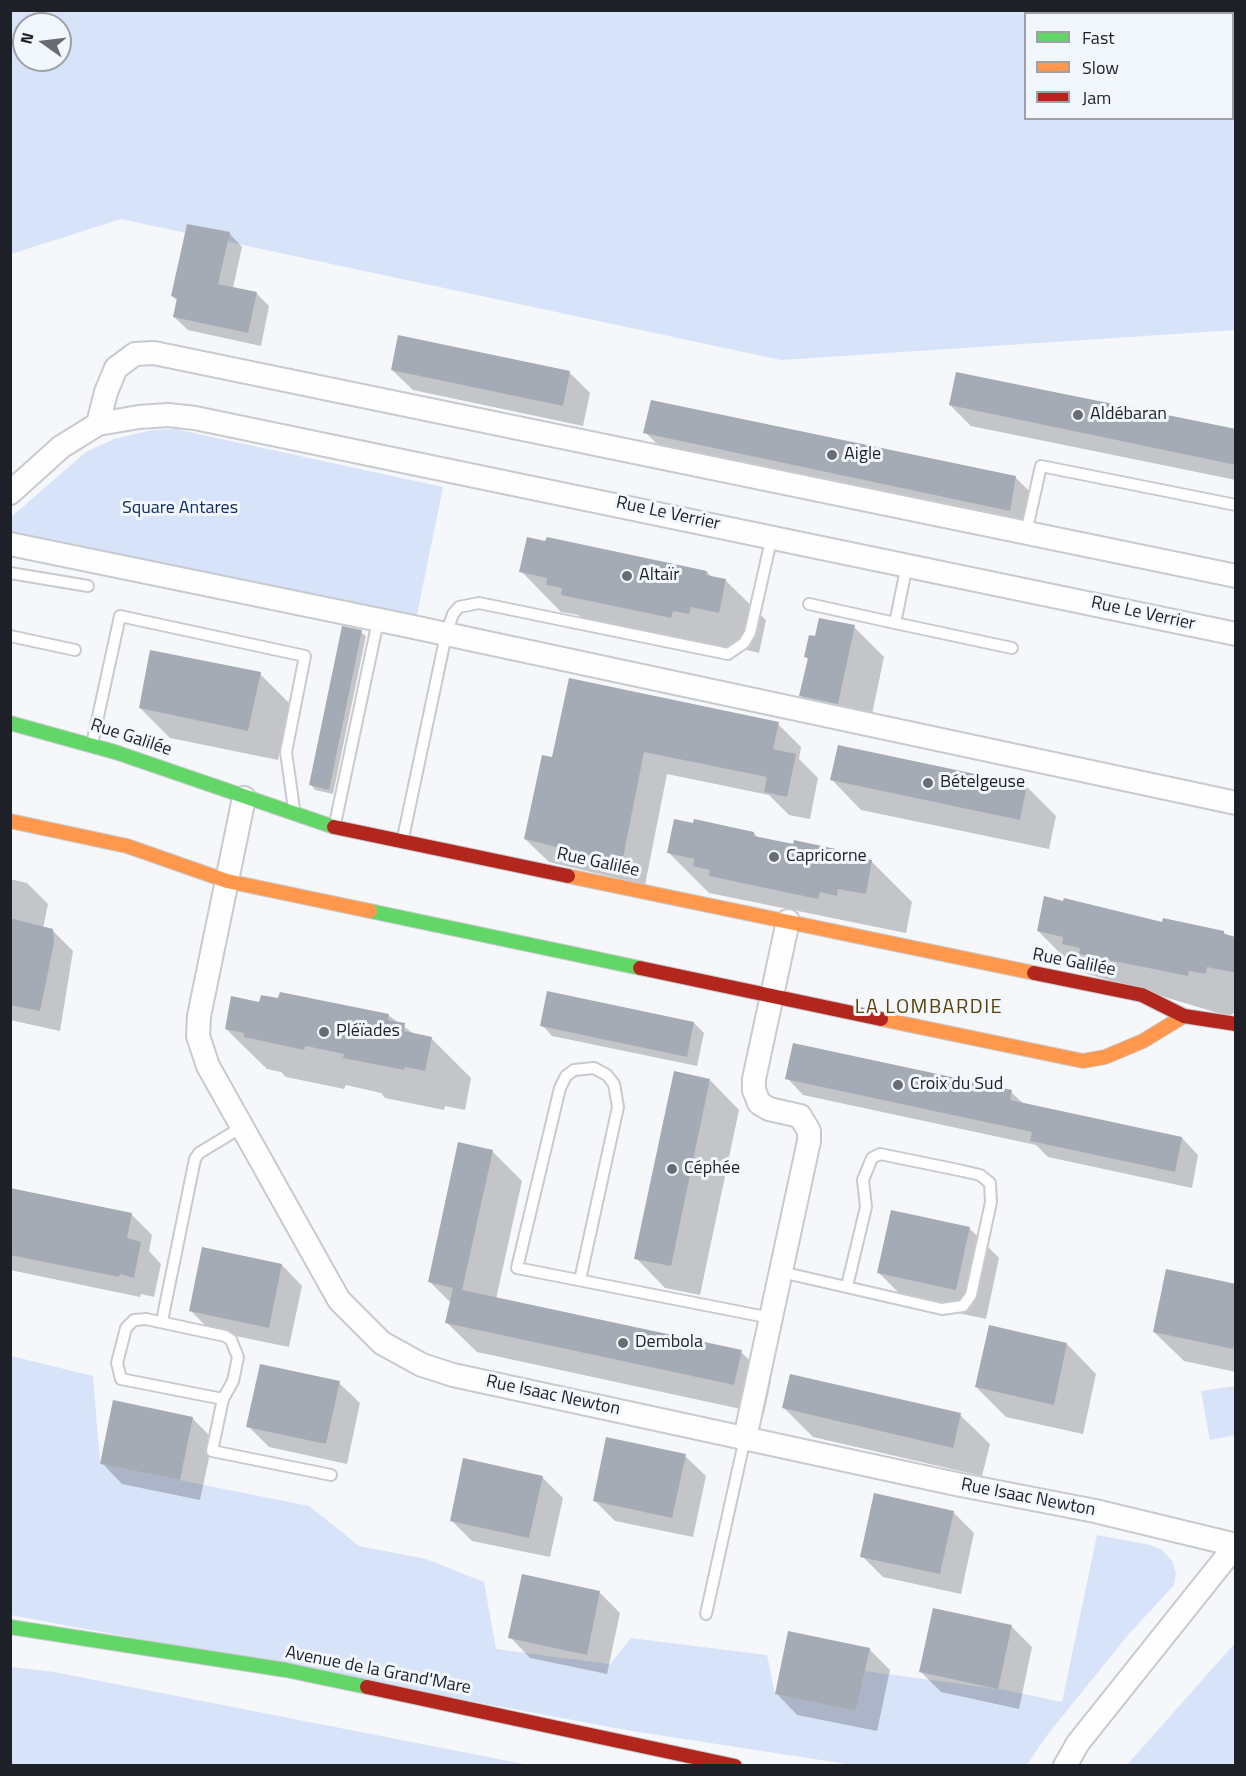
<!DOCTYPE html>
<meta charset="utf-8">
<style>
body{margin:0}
#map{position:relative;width:1246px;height:1776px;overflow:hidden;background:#f5f7fa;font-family:"Titillium Web",sans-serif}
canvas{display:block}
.frame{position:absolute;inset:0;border:12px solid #1d2127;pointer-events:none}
.legend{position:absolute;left:1024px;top:12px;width:210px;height:108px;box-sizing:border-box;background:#f2f6fd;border:2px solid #9da1a7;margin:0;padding:8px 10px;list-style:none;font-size:18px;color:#1d2127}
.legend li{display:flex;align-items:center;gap:12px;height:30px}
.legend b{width:30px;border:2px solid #9da1a7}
.north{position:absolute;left:12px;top:12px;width:60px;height:60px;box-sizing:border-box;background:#f2f6fd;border:2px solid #9da1a7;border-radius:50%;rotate:284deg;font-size:16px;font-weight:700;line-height:24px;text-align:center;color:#1d2127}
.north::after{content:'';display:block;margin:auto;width:21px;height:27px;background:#696c71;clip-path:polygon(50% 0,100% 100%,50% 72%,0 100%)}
</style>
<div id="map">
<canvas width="1246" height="1776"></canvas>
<div class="frame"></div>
<ul class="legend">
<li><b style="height:8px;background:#63d668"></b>Fast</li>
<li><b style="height:8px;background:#ff974d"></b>Slow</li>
<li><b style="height:8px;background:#b3261e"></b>Jam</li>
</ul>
<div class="north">N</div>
</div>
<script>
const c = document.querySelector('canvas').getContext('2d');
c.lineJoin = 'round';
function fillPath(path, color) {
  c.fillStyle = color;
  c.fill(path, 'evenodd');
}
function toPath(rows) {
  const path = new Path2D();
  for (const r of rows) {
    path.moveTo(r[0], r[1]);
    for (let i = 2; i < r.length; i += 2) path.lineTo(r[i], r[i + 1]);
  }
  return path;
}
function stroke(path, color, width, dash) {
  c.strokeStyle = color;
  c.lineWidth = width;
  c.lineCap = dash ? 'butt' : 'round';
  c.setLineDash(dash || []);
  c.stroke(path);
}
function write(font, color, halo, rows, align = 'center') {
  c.font = font + ' "Titillium Web",sans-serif';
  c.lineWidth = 6;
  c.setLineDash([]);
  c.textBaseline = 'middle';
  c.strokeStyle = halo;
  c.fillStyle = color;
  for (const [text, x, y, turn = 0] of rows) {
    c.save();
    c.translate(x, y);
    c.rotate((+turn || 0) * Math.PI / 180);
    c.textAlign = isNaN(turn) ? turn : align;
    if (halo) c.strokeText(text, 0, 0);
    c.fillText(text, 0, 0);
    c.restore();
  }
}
fillPath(toPath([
 [11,11,1235,11,1235,330,781,360,121,219,11,254],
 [1026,14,1232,14,1232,118,1026,118],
 [24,24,60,24,60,60,24,60],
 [175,429,443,487,413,634,11,553,10,518,86,452,114,439,152,430],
 [11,1356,93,1376,100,1464,309,1506,359,1546,426,1559,484,1582,496,1649,610,1664,631,1638,767,1655,775,1694,856,1711,865,1671,1005,1690,1062,1702,1097,1535,1150,1545,1162,1550,1172,1561,1176,1573,1174,1585,1128,1635,1048,1734,1026,1766,853,1765,626,1730,11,1615],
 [1235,1386,1235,1435,1210,1440,1201,1391],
 [1235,1643,1235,1765,1127,1765],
 [11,1667,54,1672,529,1765,11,1765]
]), '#d7e3f9');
fillPath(toPath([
 [229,233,242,247,233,288,256,293,269,306,261,346,188,330,174,317,178,301,172,296],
 [392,370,569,372,590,393,583,426,413,390],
 [950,405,1236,431,1236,480,971,426],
 [645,432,1015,477,1036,498,1030,531,666,453],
 [521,571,707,572,712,577,725,580,766,620,759,653,731,646,729,654,713,650,711,657,603,635,578,615,561,612],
 [854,627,884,657,868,733,831,725,801,695,809,660,806,657,816,638],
 [361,632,366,636,333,794,315,790,311,785],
 [260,674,289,703,278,760,170,738,140,708],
 [778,724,801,747,799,759,818,778,810,819,789,815,769,795,667,774,645,885,549,862,525,839,553,758],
 [832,780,1026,786,1056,816,1049,849,861,810],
 [754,833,758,838,853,854,858,859,872,862,912,902,906,933,709,893,669,853],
 [10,879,27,883,48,904,43,928,52,930,73,951,60,1031,10,1020],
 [1164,924,1224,933,1236,939,1236,1012,1228,1016,1078,971,1038,931],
 [260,1003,388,1015,414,1034,431,1038,471,1078,465,1110,445,1106,444,1110,385,1098,381,1093,346,1085,344,1089,286,1077,281,1072,267,1069,226,1029],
 [694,1023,704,1033,697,1066,552,1036,542,1025],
 [787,1078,1011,1092,1024,1104,1182,1138,1198,1155,1192,1188,1048,1157,1036,1145,803,1095],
 [710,1080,739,1110,700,1295,665,1288,636,1258],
 [492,1151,522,1181,496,1299,741,1352,771,1381,764,1414,477,1352,447,1323,451,1303,430,1282],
 [10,1189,132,1215,152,1235,149,1251,161,1264,154,1297,141,1294,140,1297,10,1270],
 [969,1228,999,1258,986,1319,908,1302,878,1272],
 [282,1265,302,1286,289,1347,211,1331,190,1310],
 [1236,1285,1236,1372,1184,1361,1154,1332],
 [1067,1344,1096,1374,1083,1434,1006,1417,976,1387],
 [339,1383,360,1403,347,1464,269,1447,248,1426],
 [783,1407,960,1415,990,1444,982,1476,813,1437],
 [192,1418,213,1439,200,1500,122,1484,102,1463],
 [685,1456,706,1476,693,1537,615,1521,594,1500],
 [542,1477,563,1498,550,1557,472,1541,451,1520],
 [953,1512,974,1533,961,1594,883,1577,862,1556],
 [599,1592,620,1613,607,1674,530,1658,510,1637],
 [1011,1626,1032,1647,1019,1709,941,1692,921,1672],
 [869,1649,890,1670,877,1731,797,1715,777,1694]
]), '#0003');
fillPath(toPath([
 [187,224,230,232,218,284,257,292,248,333,173,317,177,298,171,296],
 [398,335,570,371,563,406,391,370],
 [956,372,1236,429,1236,465,949,405],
 [651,400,1016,476,1010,511,643,433],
 [527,537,545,541,547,537,707,571,706,575,726,579,719,613,691,607,689,614,673,611,671,618,561,595,562,588,546,585,547,578,519,572],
 [819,618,855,625,838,704,799,696,808,658,804,657,809,635,815,636],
 [342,626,362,630,329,790,309,785],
 [150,650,261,672,248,731,139,708],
 [569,678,779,722,773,749,796,754,787,797,764,792,767,777,644,752,622,863,524,839,542,755,552,757],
 [838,745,1027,785,1020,820,830,780],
 [674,819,693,823,694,819,754,832,754,836,793,844,794,840,854,853,854,856,872,860,866,894,838,889,837,896,820,892,818,899,709,876,710,870,693,866,694,859,667,853],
 [1044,896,1063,901,1064,898,1162,922,1163,918,1224,931,1224,934,1236,937,1236,973,1207,967,1206,974,1189,971,1188,976,1079,954,1080,948,1062,944,1063,937,1037,931],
 [10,918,53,929,54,943,40,1011,10,1005],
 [547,991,694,1022,687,1057,540,1026],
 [280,992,389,1014,388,1020,405,1023,404,1031,432,1037,425,1071,405,1067,404,1070,343,1058,344,1054,306,1046,304,1050,244,1037,244,1033,225,1029,231,996,259,1002,261,995,278,998],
 [793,1043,1012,1090,1010,1100,1182,1137,1175,1172,1030,1141,1032,1132,785,1079],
 [674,1071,710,1079,671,1266,634,1259],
 [458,1142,493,1150,462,1290,428,1282],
 [10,1188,132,1213,127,1238,141,1242,134,1278,120,1274,119,1277,10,1255],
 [891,1210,970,1227,956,1290,877,1273],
 [202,1247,282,1264,269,1328,189,1311],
 [1166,1269,1236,1284,1236,1336,1233,1349,1153,1332],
 [453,1288,742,1350,734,1385,445,1323],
 [989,1325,1067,1343,1054,1405,975,1387],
 [260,1364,340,1381,326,1444,246,1427],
 [790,1374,961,1413,953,1448,782,1408],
 [113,1400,193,1417,180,1480,100,1464],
 [606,1437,686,1454,672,1518,593,1501],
 [463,1458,543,1476,529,1538,450,1521],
 [874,1493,954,1511,940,1574,860,1557],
 [522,1574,600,1591,587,1655,508,1638],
 [933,1608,1012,1625,998,1689,919,1672],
 [788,1631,870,1648,856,1711,775,1694]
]), '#a5abb4');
const lane = toPath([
 [1026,533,1041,466,1236,505],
 [907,565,895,623,1012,648],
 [10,573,88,586],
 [809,604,895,623],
 [10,636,75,650],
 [92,744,120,616,305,656,286,752,294,809],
 [335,824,378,621],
 [403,838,446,635,453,614,459,607,479,603,728,654,744,643,750,633,772,536],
 [781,1272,942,1309,963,1306,971,1295,991,1202,990,1183,980,1175,963,1171,880,1154,872,1158,863,1180,866,1207,847,1286],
 [580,1280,618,1107,614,1084,607,1075,594,1068,574,1070,566,1076,560,1088,517,1268,771,1318],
 [162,1321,195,1159,199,1153,242,1127],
 [223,1399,121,1379,117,1363,126,1328,134,1320,146,1319,225,1336,231,1340,238,1357,233,1381,223,1399,212,1451,331,1475],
 [706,1614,745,1438]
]);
const street = toPath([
 [98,424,106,392,116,368,135,354,154,353,1236,576],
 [10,493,61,447,98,424,139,417,168,415,195,418,1236,634],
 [10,544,404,625,1236,803],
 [244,798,199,1016,198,1036,208,1066,339,1300,382,1343,422,1365,453,1375,956,1484,1095,1511,1236,1545],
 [745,1438,809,1141,809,1131,800,1116,769,1109,759,1103,754,1090,754,1079,788,921],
 [1065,1766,1078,1743,1236,1545]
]);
const fast = toPath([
 [10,723,115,752,334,827],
 [370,911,640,968],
 [10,1627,286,1670,367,1687]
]);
const slow = toPath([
 [10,821,127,846,227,881,370,911],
 [568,876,1034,973],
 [881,1019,1083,1061,1105,1057,1143,1041,1184,1016]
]);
const jam = toPath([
 [334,827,568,876],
 [640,968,881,1019],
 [1034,973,1142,995,1184,1016,1236,1024],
 [367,1687,735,1766]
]);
stroke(lane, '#c7cacf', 14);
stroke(street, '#c7cacf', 26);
stroke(fast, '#c7cacf', 16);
stroke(slow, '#c7cacf', 16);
stroke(jam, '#c7cacf', 16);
stroke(lane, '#fefefe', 10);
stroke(street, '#fefefe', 22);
stroke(fast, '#63d668', 14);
stroke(slow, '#ff974d', 14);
stroke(jam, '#b3261e', 14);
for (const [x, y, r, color] of [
 [1078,415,6,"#696c71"],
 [832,455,6,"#696c71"],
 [627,576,6,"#696c71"],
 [928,783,6,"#696c71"],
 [774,857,6,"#696c71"],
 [324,1032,6,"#696c71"],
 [898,1085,6,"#696c71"],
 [672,1169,6,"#696c71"],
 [623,1343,6,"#696c71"]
]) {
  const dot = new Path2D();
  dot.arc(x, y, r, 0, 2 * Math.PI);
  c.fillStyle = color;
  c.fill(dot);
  stroke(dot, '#f2f6fd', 2);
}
write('18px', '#1d2127', '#f2f6fd', [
 ["Aldébaran",1090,415],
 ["Aigle",844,455],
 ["Altaïr",639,576],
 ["Bételgeuse",940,783],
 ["Capricorne",786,857],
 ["Pléïades",336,1032],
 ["Croix du Sud",910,1085],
 ["Céphée",684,1169],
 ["Dembola",635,1343]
], 'left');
write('18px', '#112e65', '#f2f6fd', [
 ["Square Antares",180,509]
]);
write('18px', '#1d2127', '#f2f6fd', [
 ["Rue Le Verrier",668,514,12],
 ["Rue Le Verrier",1143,614,12],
 ["Rue Galilée",131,738,18],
 ["Rue Galilée",598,863,12],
 ["Rue Galilée",1074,963,11],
 ["Rue Isaac Newton",553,1396,12],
 ["Rue Isaac Newton",1028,1498,11],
 ["Avenue de la Grand'Mare",378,1671,11]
]);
c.letterSpacing = '1.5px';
write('20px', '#5a4101', '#f2f6fd', [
 ["LA LOMBARDIE",929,1008]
]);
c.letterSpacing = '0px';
</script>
